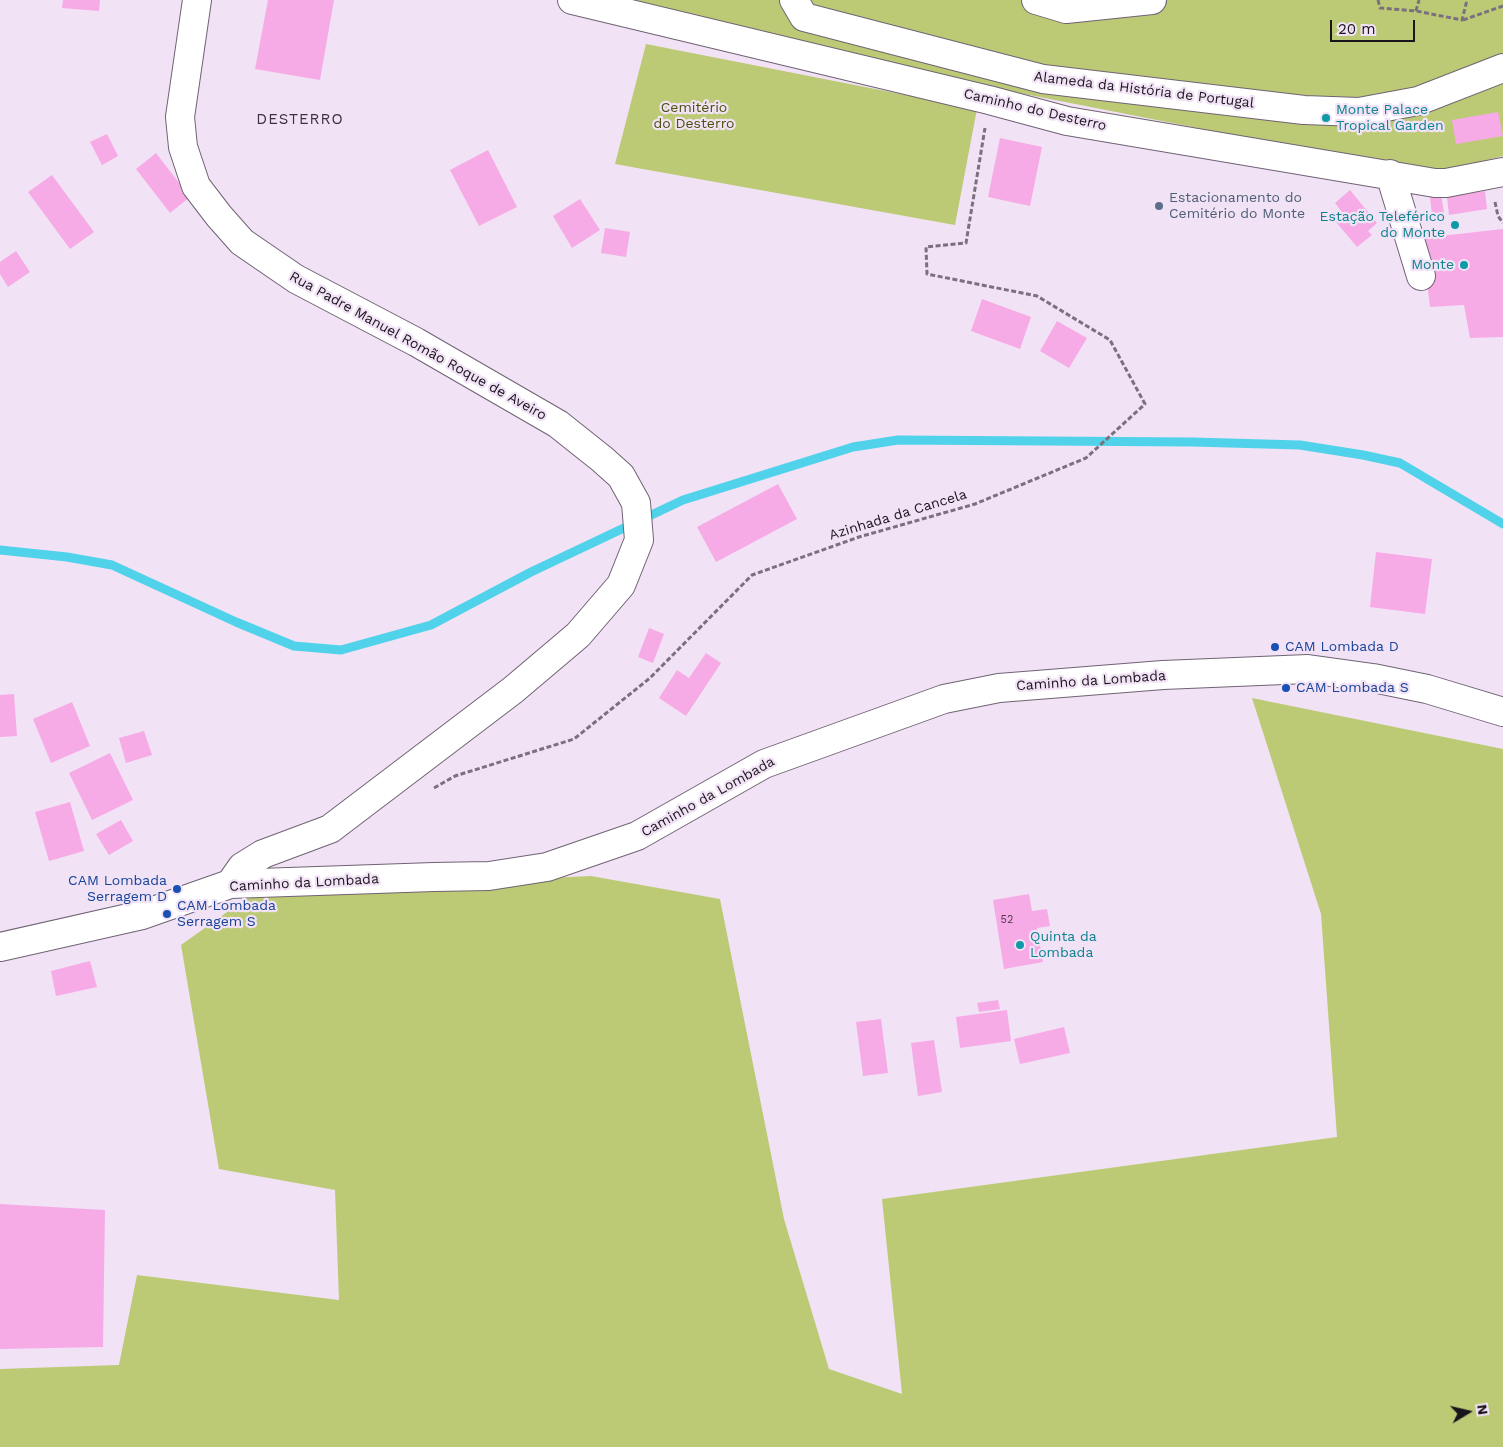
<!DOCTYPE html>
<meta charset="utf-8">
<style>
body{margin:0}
#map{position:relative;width:1503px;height:1447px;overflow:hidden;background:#f1e2f5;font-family:"Work Sans",sans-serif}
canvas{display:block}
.north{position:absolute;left:1443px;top:1387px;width:50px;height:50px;-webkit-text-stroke:4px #f1e2f5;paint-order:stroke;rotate:81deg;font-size:14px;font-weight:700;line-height:20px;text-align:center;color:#1a151c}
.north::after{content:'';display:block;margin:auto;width:18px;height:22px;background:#1a151c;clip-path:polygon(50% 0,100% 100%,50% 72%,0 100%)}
.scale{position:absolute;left:1330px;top:20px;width:85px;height:22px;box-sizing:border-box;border:2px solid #1a151c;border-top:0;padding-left:6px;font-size:15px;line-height:18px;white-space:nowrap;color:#1a151c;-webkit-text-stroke:4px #f1e2f5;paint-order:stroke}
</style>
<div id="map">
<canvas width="1503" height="1447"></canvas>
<div class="north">N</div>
<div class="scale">20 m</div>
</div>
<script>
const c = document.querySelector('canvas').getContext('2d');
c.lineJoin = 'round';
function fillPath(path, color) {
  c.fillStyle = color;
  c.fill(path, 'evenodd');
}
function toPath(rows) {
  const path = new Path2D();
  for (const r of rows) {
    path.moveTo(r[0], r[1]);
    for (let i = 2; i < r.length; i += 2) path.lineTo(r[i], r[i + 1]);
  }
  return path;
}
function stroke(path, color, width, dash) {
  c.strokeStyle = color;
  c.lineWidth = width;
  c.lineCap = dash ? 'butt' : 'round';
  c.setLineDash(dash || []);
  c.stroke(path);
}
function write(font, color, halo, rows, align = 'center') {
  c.font = font + ' "Work Sans",sans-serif';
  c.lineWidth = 4.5;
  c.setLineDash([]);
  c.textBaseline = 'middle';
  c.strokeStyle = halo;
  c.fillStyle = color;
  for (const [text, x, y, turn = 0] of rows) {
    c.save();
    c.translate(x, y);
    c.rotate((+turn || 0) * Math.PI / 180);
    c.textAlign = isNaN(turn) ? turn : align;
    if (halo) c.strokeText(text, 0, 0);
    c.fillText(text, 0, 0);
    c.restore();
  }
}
fillPath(toPath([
 [617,0,1503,0,1503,156,1432,174,958,81],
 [646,44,977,109,955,225,615,164],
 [1252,698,1503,749,1503,1447,0,1447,0,1369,119,1365,137,1275,339,1300,335,1190,219,1169,181,945,255,892,591,876,720,899,784,1219,829,1369,902,1394,882,1199,1337,1137,1321,914]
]), '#bdca75');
stroke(toPath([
 [0,550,67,557,112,565,236,622,294,646,341,650,431,625,531,572,683,500,853,447,898,440,1193,442,1300,445,1363,455,1400,463,1503,524]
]), '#50d2eb', 9);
fillPath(toPath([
 [63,0,100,0,99,11,62,8],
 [268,0,334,0,320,80,255,69],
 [1498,112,1503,136,1456,144,1452,120],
 [107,134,118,156,102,165,90,142],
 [1000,138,1042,147,1030,206,988,197],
 [488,150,517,207,479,226,450,170],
 [156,153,190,197,170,213,136,169],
 [52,175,94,232,70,249,28,192],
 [1440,187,1444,213,1432,215,1429,189],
 [1350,190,1377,223,1368,231,1372,235,1357,247,1336,222,1344,215,1335,203],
 [1485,191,1487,209,1449,215,1447,197],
 [580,199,600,230,572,248,553,216],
 [605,228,630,232,626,257,601,253],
 [1503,229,1503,337,1470,338,1464,305,1430,307,1422,238],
 [16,251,30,272,8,287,0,274,0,262],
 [982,299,1031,317,1020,349,971,331],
 [1057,321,1087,338,1069,368,1040,351],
 [778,484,797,519,716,562,697,527],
 [1376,552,1432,559,1425,614,1370,607],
 [649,628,664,634,653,663,638,657],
 [706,653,721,663,686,716,659,698,677,670,689,678],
 [14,694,17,736,0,737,0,695],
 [72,702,90,746,51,763,33,719],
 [144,731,152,755,126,763,119,738],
 [110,753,133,800,92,820,69,773],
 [70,802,84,851,49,861,35,812],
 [121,820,133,841,109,855,96,834],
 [1029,894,1032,911,1047,909,1050,926,1037,928,1043,962,1004,969,993,900],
 [90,961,97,987,56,996,51,971],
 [998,1000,1000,1009,979,1012,977,1003],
 [1007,1010,1011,1041,960,1048,956,1017],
 [881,1019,888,1073,863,1076,856,1022],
 [1064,1027,1070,1053,1020,1064,1014,1039],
 [934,1040,942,1092,918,1096,911,1043],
 [0,1204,105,1210,103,1347,0,1349]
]), '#f7abe6');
const minor = toPath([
 [197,0,180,117,183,147,196,186,219,216,242,242,296,279,416,342,558,424,602,459,621,476,636,503,639,540,621,585,578,635,513,690,330,829,263,854,242,867,230,884],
 [572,0,989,100,1067,121,1435,183,1446,183,1503,172],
 [794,0,804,17,1043,79,1304,110,1359,112,1418,101,1503,68],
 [1036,0,1066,9,1152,0],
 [1390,174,1421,276],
 [0,947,142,915,230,884,434,877,489,876,547,867,637,836,764,764,944,699,999,688,1163,675,1308,669,1373,678,1427,689,1503,712]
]);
stroke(minor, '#706374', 30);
stroke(toPath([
 [1378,0,1380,8,1416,11,1462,20,1467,0],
 [1416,11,1419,0],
 [1463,20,1503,6],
 [1495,202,1498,216,1503,223],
 [434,788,455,776,574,739,650,678,752,575,859,537,975,504,1086,458,1145,404,1110,340,1037,296,927,274,926,247,966,243,985,128]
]), '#7b717e', 3, [5, 2.5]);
stroke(minor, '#fff', 28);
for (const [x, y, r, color] of [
 [1326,118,5,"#0f9aa8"],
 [1159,206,5,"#5c6f8a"],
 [1455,225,5,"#0f9aa8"],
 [1464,265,5,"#0f9aa8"],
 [1275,647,5,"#1a4fb4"],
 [1286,688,5,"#1a4fb4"],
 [177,889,5,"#1a4fb4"],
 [167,914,5,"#1a4fb4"],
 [1020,945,5,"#0f9aa8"]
]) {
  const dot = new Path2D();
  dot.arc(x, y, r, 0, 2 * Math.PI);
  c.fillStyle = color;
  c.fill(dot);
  stroke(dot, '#f1e2f5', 2);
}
write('11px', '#513a4e', null, [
 ["52",1007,920]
]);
write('14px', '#1a151c', '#f1e2f5', [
 ["Alameda da História de Portugal",1144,90,7],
 ["Caminho do Desterro",1035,110,13],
 ["Rua Padre Manuel Romão Roque de Aveiro",418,346,29],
 ["Azinhada da Cancela",898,515,-17],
 ["Caminho da Lombada",1091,681,-4],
 ["Caminho da Lombada",708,797,-29],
 ["Caminho da Lombada",304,883,-3]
]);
write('14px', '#4a510c', '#f1e2f5', [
 ["Cemitério",694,108],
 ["do Desterro",694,124]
]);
write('14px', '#0d838f', '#f1e2f5', [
 ["Monte Palace",1336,110],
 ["Tropical Garden",1336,126],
 ["Estação Teleférico",1445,217,"right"],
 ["do Monte",1445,233,"right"],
 ["Monte",1454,265,"right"],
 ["Quinta da",1030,937],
 ["Lombada",1030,953]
], 'left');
write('14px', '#4e5e75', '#f1e2f5', [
 ["Estacionamento do",1169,198],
 ["Cemitério do Monte",1169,214]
], 'left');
write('14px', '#164399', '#f1e2f5', [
 ["CAM Lombada D",1285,647],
 ["CAM Lombada S",1296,688],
 ["CAM Lombada",167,881,"right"],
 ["Serragem D",167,897,"right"],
 ["CAM Lombada",177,906],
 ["Serragem S",177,922]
], 'left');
c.letterSpacing = '1px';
write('15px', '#3d3140', '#f1e2f5', [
 ["DESTERRO",300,120]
]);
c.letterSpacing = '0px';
</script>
